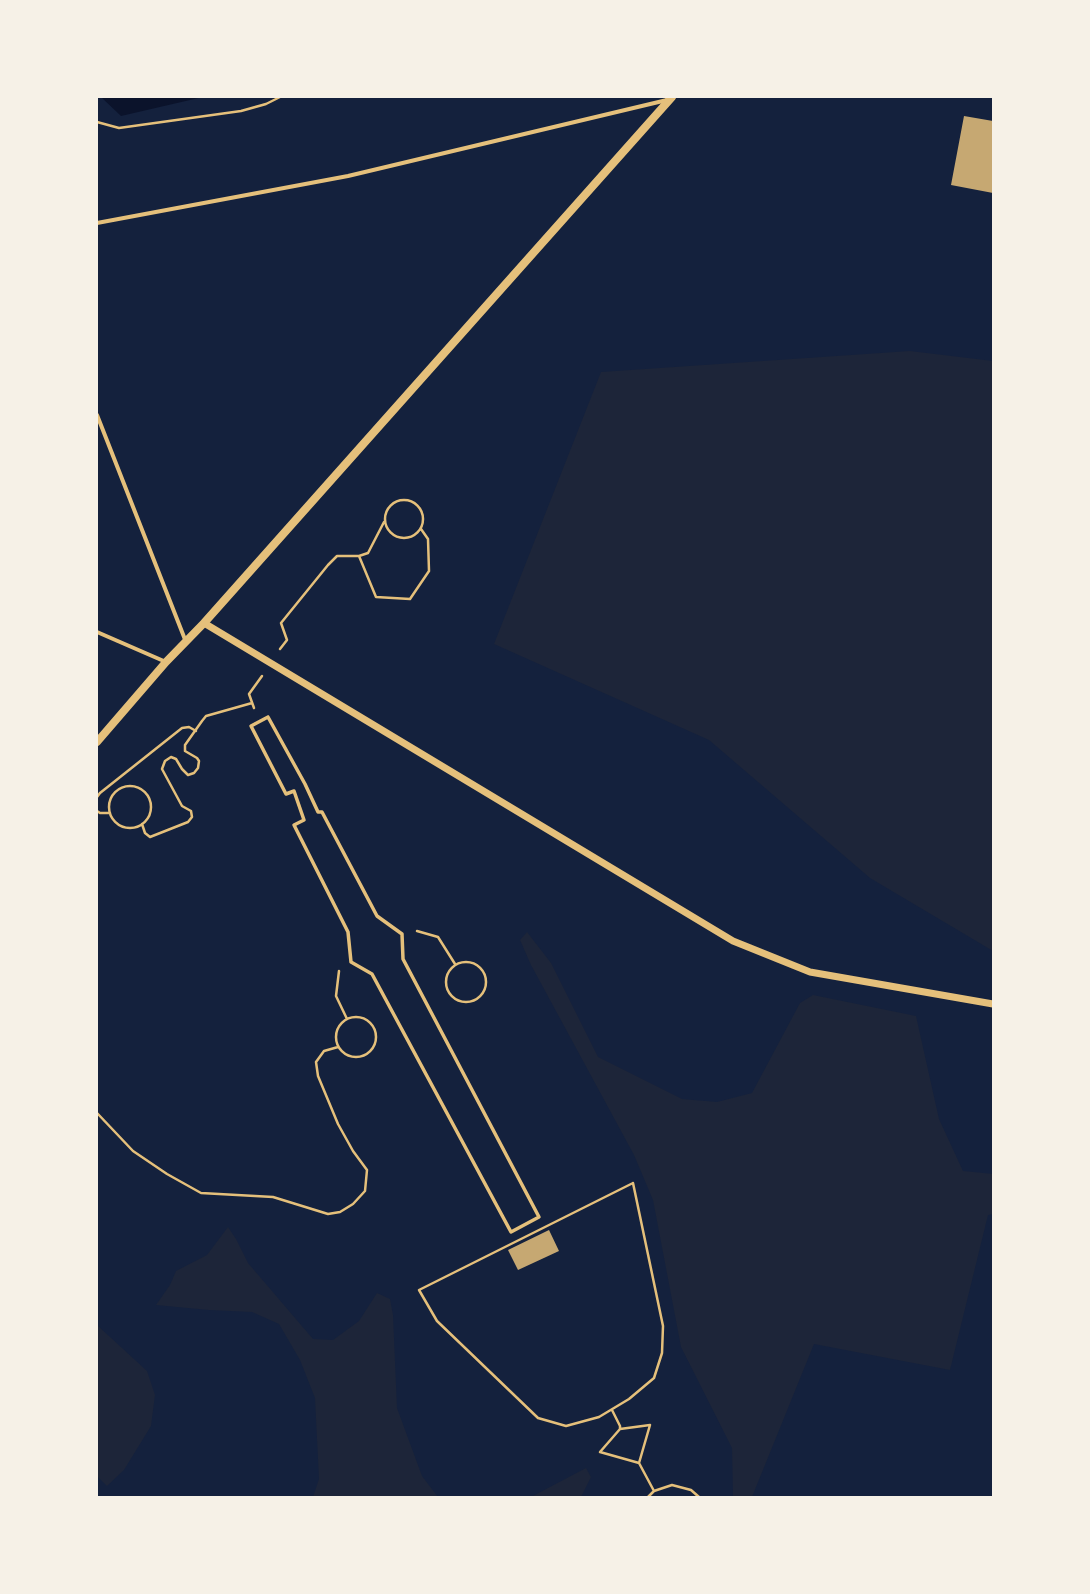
<!DOCTYPE html>
<style>
body{margin:0}
#map{position:relative;width:1090px;height:1594px;overflow:hidden;background:#14213d;font-family:Jost,sans-serif}
canvas{display:block}
.frame{position:absolute;inset:0;border:98px solid #f6f1e7;pointer-events:none}
</style>
<div id="map">
<canvas width="1090" height="1594"></canvas>
<div class="frame"></div>
</div>
<script>
const c = document.querySelector('canvas').getContext('2d');
c.lineJoin = 'round';
function fillPath(path, color) {
  c.fillStyle = color;
  c.fill(path, 'evenodd');
}
function toPath(rows) {
  const path = new Path2D();
  for (const r of rows) {
    if (r.length === 3) {
      path.moveTo(r[0] + r[2], r[1]);
      path.arc(r[0], r[1], r[2], 0, 2 * Math.PI);
      continue;
    }
    path.moveTo(r[0], r[1]);
    for (let i = 2; i < r.length; i += 2) path.lineTo(r[i], r[i + 1]);
  }
  return path;
}
function stroke(path, color, width, dash) {
  c.strokeStyle = color;
  c.lineWidth = width;
  c.lineCap = dash ? 'butt' : 'round';
  c.setLineDash(dash || []);
  c.stroke(path);
}
fillPath(toPath([
 [910,351,993,361,993,951,870,878,709,740,494,644,601,372],
 [527,932,551,963,598,1057,682,1099,717,1102,752,1093,800,1003,813,995,916,1016,939,1119,963,1171,993,1174,993,1214,988,1215,950,1370,814,1344,752,1497,733,1497,732,1448,681,1347,653,1200,634,1155,531,965,520,940],
 [228,1227,236,1239,248,1263,313,1339,333,1340,359,1321,377,1293,390,1299,393,1315,397,1408,422,1476,438,1497,313,1497,319,1479,315,1398,300,1360,279,1324,252,1312,209,1310,156,1305,170,1285,176,1271,207,1255],
 [97,1325,147,1371,155,1395,151,1426,124,1470,107,1486,97,1476],
 [586,1468,591,1477,581,1497,531,1497]
]), '#1d2539');
fillPath(toPath([
 [101,97,203,97,121,116]
]), '#0b132b');
fillPath(toPath([
 [964,116,993,121,993,193,951,185],
 [549,1230,559,1251,518,1270,508,1250]
]), '#c6a872');
stroke(toPath([
 [97,122,119,128,241,111,266,104,280,97],
 [404,519,19],
 [359,556,376,597,410,599,429,571,428,539,421,529],
 [280,649,287,640,281,623,328,565,337,556,359,556,368,553,384,522],
 [254,708,249,694,262,676],
 [130,807,21],
 [97,797,100,793,182,728,189,727,196,731],
 [97,811,100,813,110,813],
 [142,824,145,833,150,837,188,822,192,817,191,811,182,806,162,769,165,761,171,757,176,759,182,769,188,775,194,773,198,768,199,761,197,758,185,751,185,745,202,721,206,716,252,703],
 [417,931,438,937,455,964],
 [466,982,20],
 [339,971,336,996,347,1019],
 [356,1037,20],
 [97,1113,133,1151,167,1174,201,1193,273,1197,328,1214,340,1212,353,1204,365,1191,367,1170,353,1151,338,1124,318,1076,316,1062,324,1051,338,1047],
 [633,1183,663,1326,662,1353,654,1378,629,1399,599,1417,566,1426,538,1418,437,1321,419,1290,633,1183],
 [612,1410,620,1426,620,1429],
 [639,1463,650,1425,620,1429,600,1452,639,1463,654,1491],
 [648,1497,654,1491,672,1485,691,1490,699,1497]
]), '#e5c07b', 2.5);
stroke(toPath([
 [268,717,305,784,318,812,322,812,377,916,402,934,403,959,539,1217,511,1232,372,974,351,962,348,932,294,825,304,820,294,791,286,794,251,726,268,717]
]), '#e5c07b', 3.5);
stroke(toPath([
 [97,223,348,176,667,100],
 [97,415,186,642],
 [97,632,166,662]
]), '#e5c07b', 4);
stroke(toPath([
 [204,623,733,941,810,972,993,1004]
]), '#e5c07b', 7);
stroke(toPath([
 [97,742,166,662,204,623,672,97]
]), '#e5c07b', 8);
</script>
